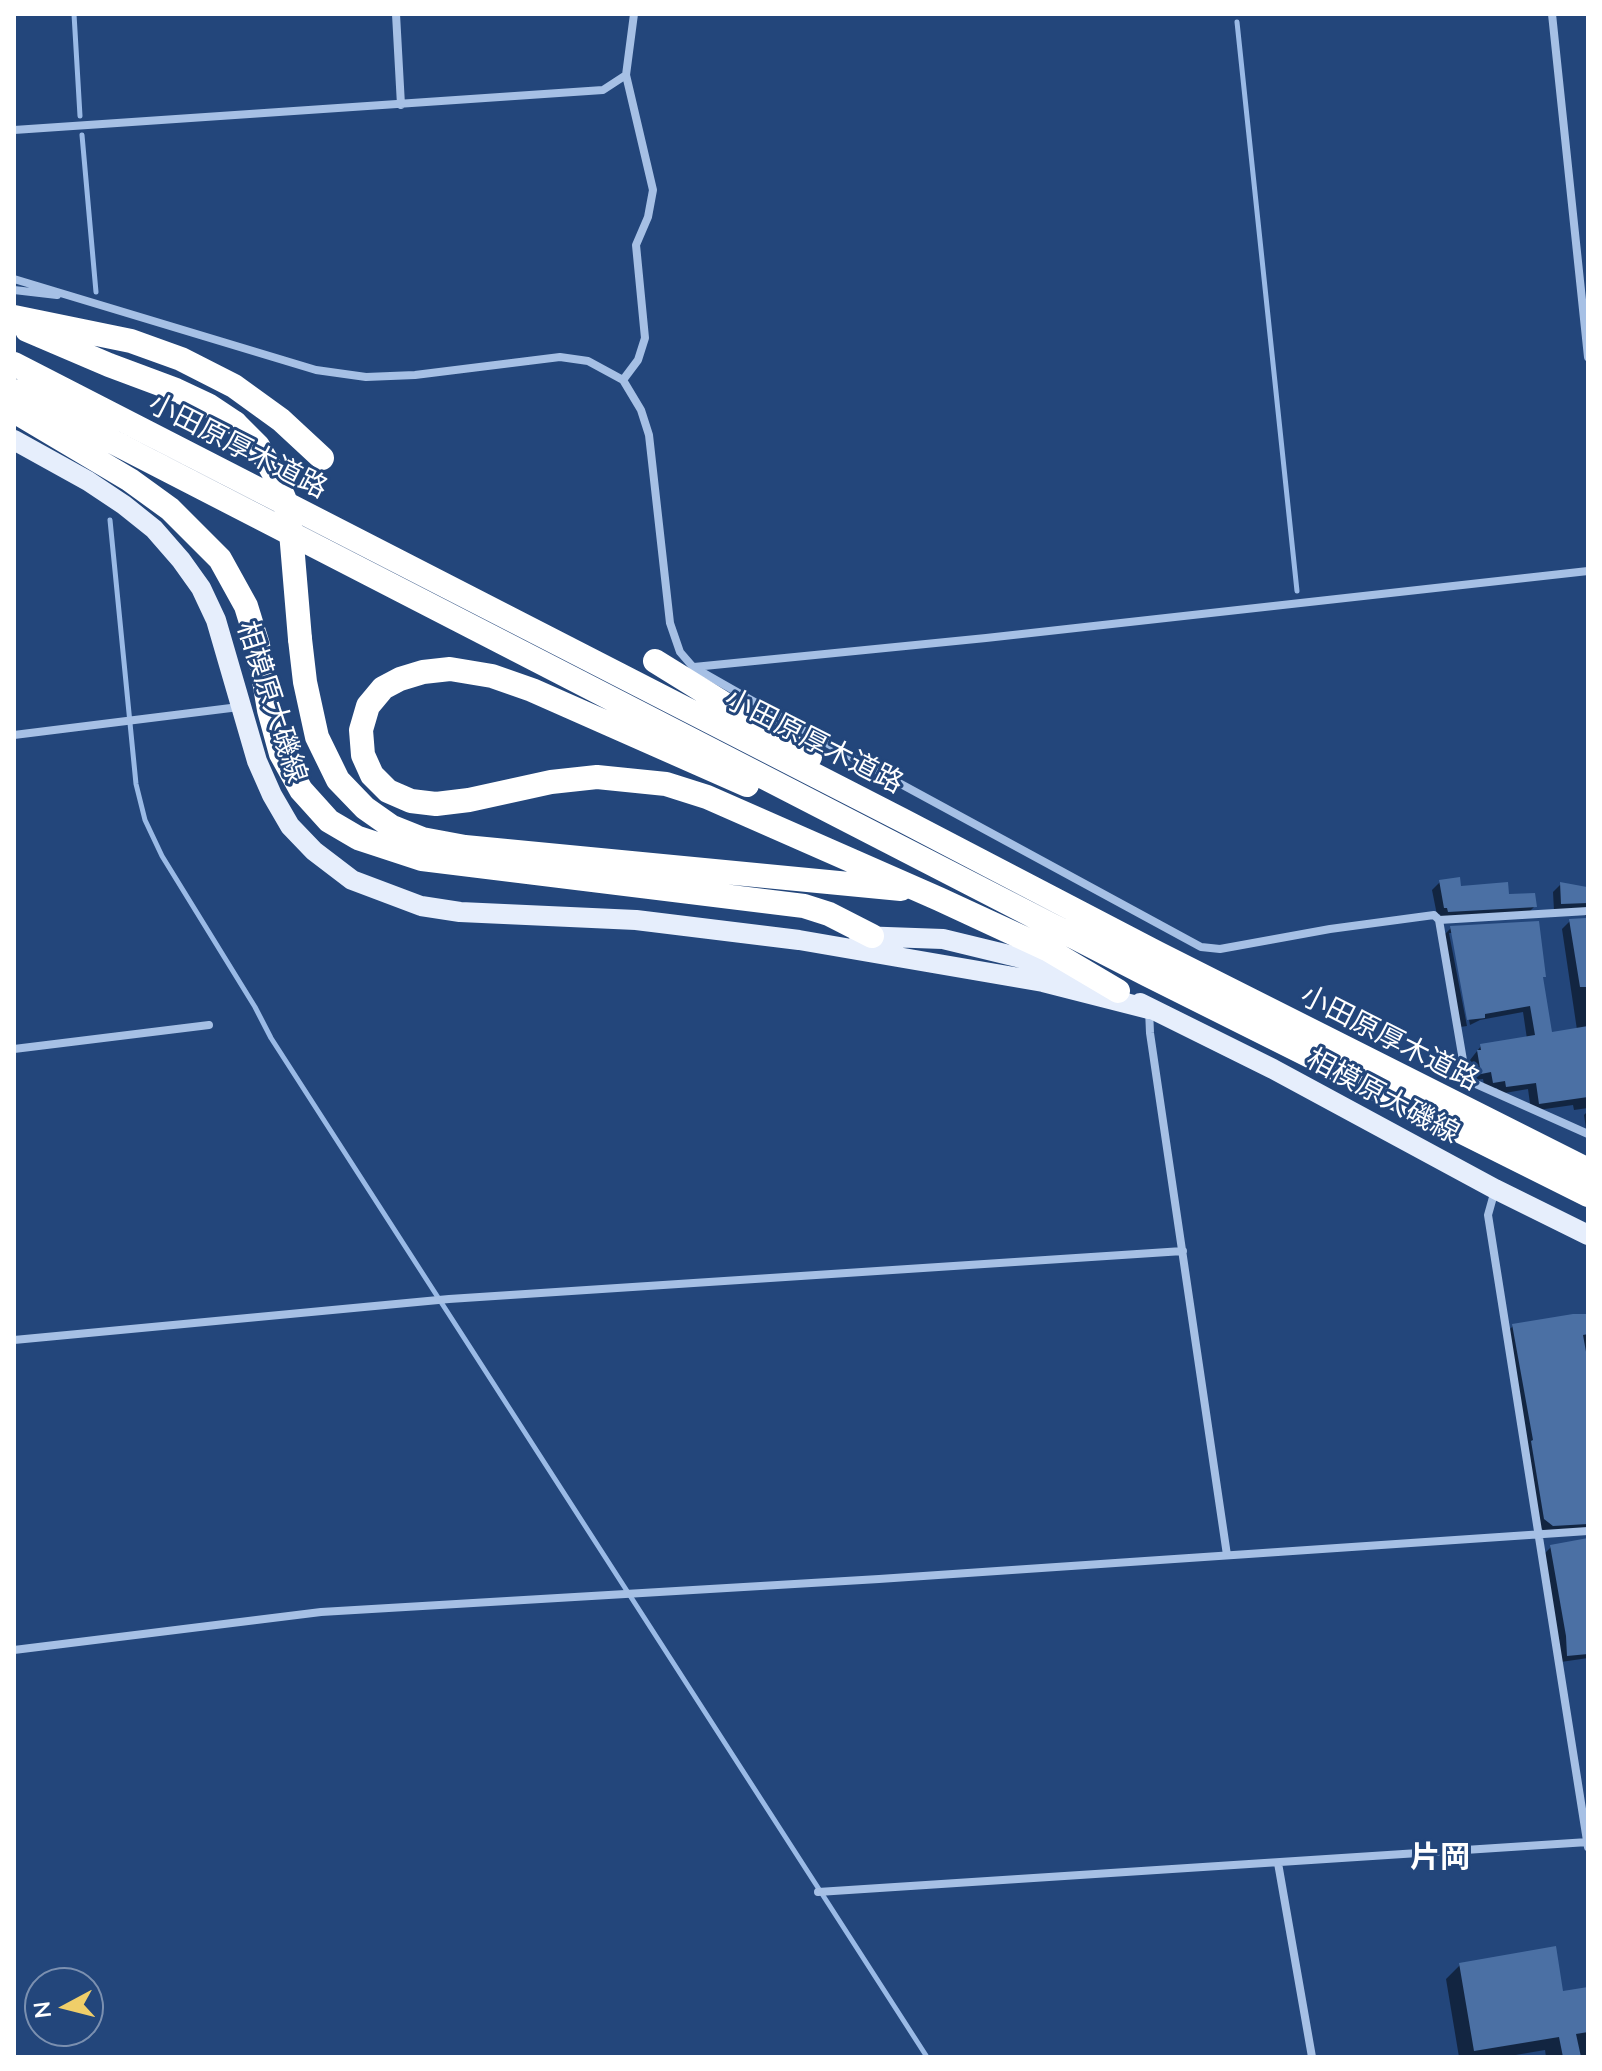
<!DOCTYPE html>
<meta charset="utf-8">
<style>
body{margin:0}
#map{position:relative;width:1602px;height:2071px;overflow:hidden;background:#23467b;font-family:Lato,sans-serif}
canvas{display:block}
.frame{position:absolute;inset:0;border:16px solid #fff;pointer-events:none}
.north{position:absolute;left:24px;top:1967px;width:80px;height:80px;box-sizing:border-box;background:#23467b;border:2px solid #7b90b0;border-radius:50%;rotate:263deg;font-size:22px;font-weight:700;line-height:32px;text-align:center;color:#fff}
.north::after{content:'';display:block;margin:auto;width:28px;height:36px;background:#f0ce69;clip-path:polygon(50% 0,100% 100%,50% 72%,0 100%)}
</style>
<div id="map">
<canvas width="1602" height="2071"></canvas>
<div class="frame"></div>
<div class="north">N</div>
</div>
<script>
const c = document.querySelector('canvas').getContext('2d');
c.lineJoin = 'round';
function fillPath(path, color) {
  c.fillStyle = color;
  c.fill(path, 'evenodd');
}
function toPath(rows) {
  const path = new Path2D();
  for (const r of rows) {
    path.moveTo(r[0], r[1]);
    for (let i = 2; i < r.length; i += 2) path.lineTo(r[i], r[i + 1]);
  }
  return path;
}
function stroke(path, color, width, dash) {
  c.strokeStyle = color;
  c.lineWidth = width;
  c.lineCap = dash ? 'butt' : 'round';
  c.setLineDash(dash || []);
  c.stroke(path);
}
function write(font, color, halo, rows, align = 'center') {
  c.font = font + ' Lato,"Noto Sans JP",sans-serif';
  c.lineWidth = 6;
  c.setLineDash([]);
  c.textBaseline = 'middle';
  c.strokeStyle = halo;
  c.fillStyle = color;
  for (const [text, x, y, turn = 0] of rows) {
    c.save();
    c.translate(x, y);
    c.rotate((+turn || 0) * Math.PI / 180);
    c.textAlign = isNaN(turn) ? turn : align;
    if (halo) c.strokeText(text, 0, 0);
    c.fillText(text, 0, 0);
    c.restore();
  }
}
fillPath(toPath([
 [1440,882,1507,896,1535,906,1527,914,1441,919,1440,914,1437,915,1432,890],
 [1561,884,1588,889,1588,918,1580,911,1554,911,1553,892],
 [1588,919,1588,1108,1574,1110,1573,1105,1531,1111,1528,1089,1499,1094,1497,1088,1485,1090,1483,1079,1474,1080,1470,1060,1481,1046,1527,1039,1523,1012,1480,1020,1470,1025,1453,933,1449,933,1467,1026,1460,1027,1443,936,1451,928,1541,979,1550,1034,1577,1030,1562,929,1570,921],
 [1588,1111,1588,1135,1587,1135,1584,1115],
 [1588,1315,1588,1536,1581,1530,1546,1532,1538,1526,1507,1332,1513,1326],
 [1588,1540,1588,1658,1561,1662,1545,1553,1551,1547],
 [1460,1965,1562,1993,1588,1989,1586,2042,1588,2057,1546,2057,1545,2050,1504,2057,1459,2057,1446,1979]
]), '#0007');
stroke(toPath([
 [74,14,80,116],
 [1237,22,1297,591],
 [82,135,96,292],
 [110,520,136,784,145,820,162,856,255,1007,271,1038,927,2057]
]), '#9abae6', 5);
fillPath(toPath([
 [1460,877,1461,886,1508,882,1509,894,1535,893,1537,907,1448,912,1447,908,1444,908,1439,880],
 [1560,882,1587,887,1588,903,1561,904],
 [1586,918,1588,987,1580,987,1569,919],
 [1539,921,1546,977,1543,977,1552,1032,1588,1026,1588,1097,1539,1104,1536,1083,1506,1087,1505,1081,1493,1083,1491,1072,1481,1074,1477,1050,1481,1050,1480,1044,1535,1035,1530,1006,1485,1014,1485,1018,1467,1020,1450,926],
 [1573,1314,1588,1314,1588,1334,1583,1335,1588,1363,1588,1524,1553,1526,1544,1519,1531,1441,1533,1440,1512,1324],
 [1588,1538,1588,1654,1567,1656,1566,1636,1550,1545],
 [1556,1946,1563,1991,1588,1987,1588,2032,1576,2034,1581,2057,1563,2057,1559,2037,1474,2051,1459,1963]
]), '#4b70a4');
stroke(toPath([
 [396,14,401,105],
 [1552,14,1588,357],
 [14,130,603,90,626,75],
 [14,279,316,370,366,377,415,375,560,357,588,361,623,380,641,410,649,435,670,623,680,652,693,667,853,758,1201,947,1220,949,1330,929,1434,915,1439,920,1588,911],
 [14,290,57,295],
 [623,380,638,360,645,338,636,245,648,217,653,190,626,75,634,14],
 [694,667,986,638,1588,571],
 [14,735,239,707],
 [1439,920,1465,1072,1476,1084,1588,1134],
 [1149,1009,1150,1033,1227,1555],
 [14,1049,209,1025],
 [1495,1190,1488,1215,1588,1847],
 [14,1340,449,1299,1183,1251],
 [14,1650,321,1612,879,1579,1588,1531],
 [1278,1863,1312,2057],
 [818,1892,1588,1842]
]), '#a6c0e5', 8);
stroke(toPath([
 [14,440,88,481,124,505,154,529,181,560,201,588,216,620,257,761,272,795,290,826,314,851,352,880,421,906,460,912,636,920,799,940,1043,982,1149,1009],
 [859,936,943,939,1046,964,1078,976],
 [1140,1003,1273,1069,1495,1189,1588,1235]
]), '#e6eefc', 20);
stroke(toPath([
 [14,317,131,341,181,359,234,386,281,420,322,458],
 [27,330,109,365,176,390,208,405,235,423],
 [14,364,904,821,1157,953,1588,1170],
 [14,391,1148,975,1588,1195],
 [14,411,130,480,170,509,220,559,246,606,258,645,269,710,281,754,301,790,329,821,358,838,422,859,804,906,829,914,872,936],
 [300,639,305,682,317,737,338,780,365,808,392,827,422,839,465,847,901,889],
 [655,661,810,757],
 [747,785,532,690,492,676,450,669,423,672,400,679,383,688,368,706,361,730,363,755,372,775,388,791,411,801,436,804,469,800,551,782,597,777,666,784,707,797,939,899,1047,949,1118,991]
]), '#fff', 24);
stroke(toPath([
 [235,423,258,446,273,472,284,498,291,532,300,639]
]), '#fff', 24);
write('28px', '#fff', '#23467b', [
 ["小田原厚木道路",238,446,27],
 ["相模原大磯線",272,702,72],
 ["小田原厚木道路",814,741,27],
 ["小田原厚木道路",1390,1038,27],
 ["相模原大磯線",1383,1096,28]
]);
write('bold 30px', '#fff', '#23467b', [
 ["片岡",1440,1857]
]);
</script>
